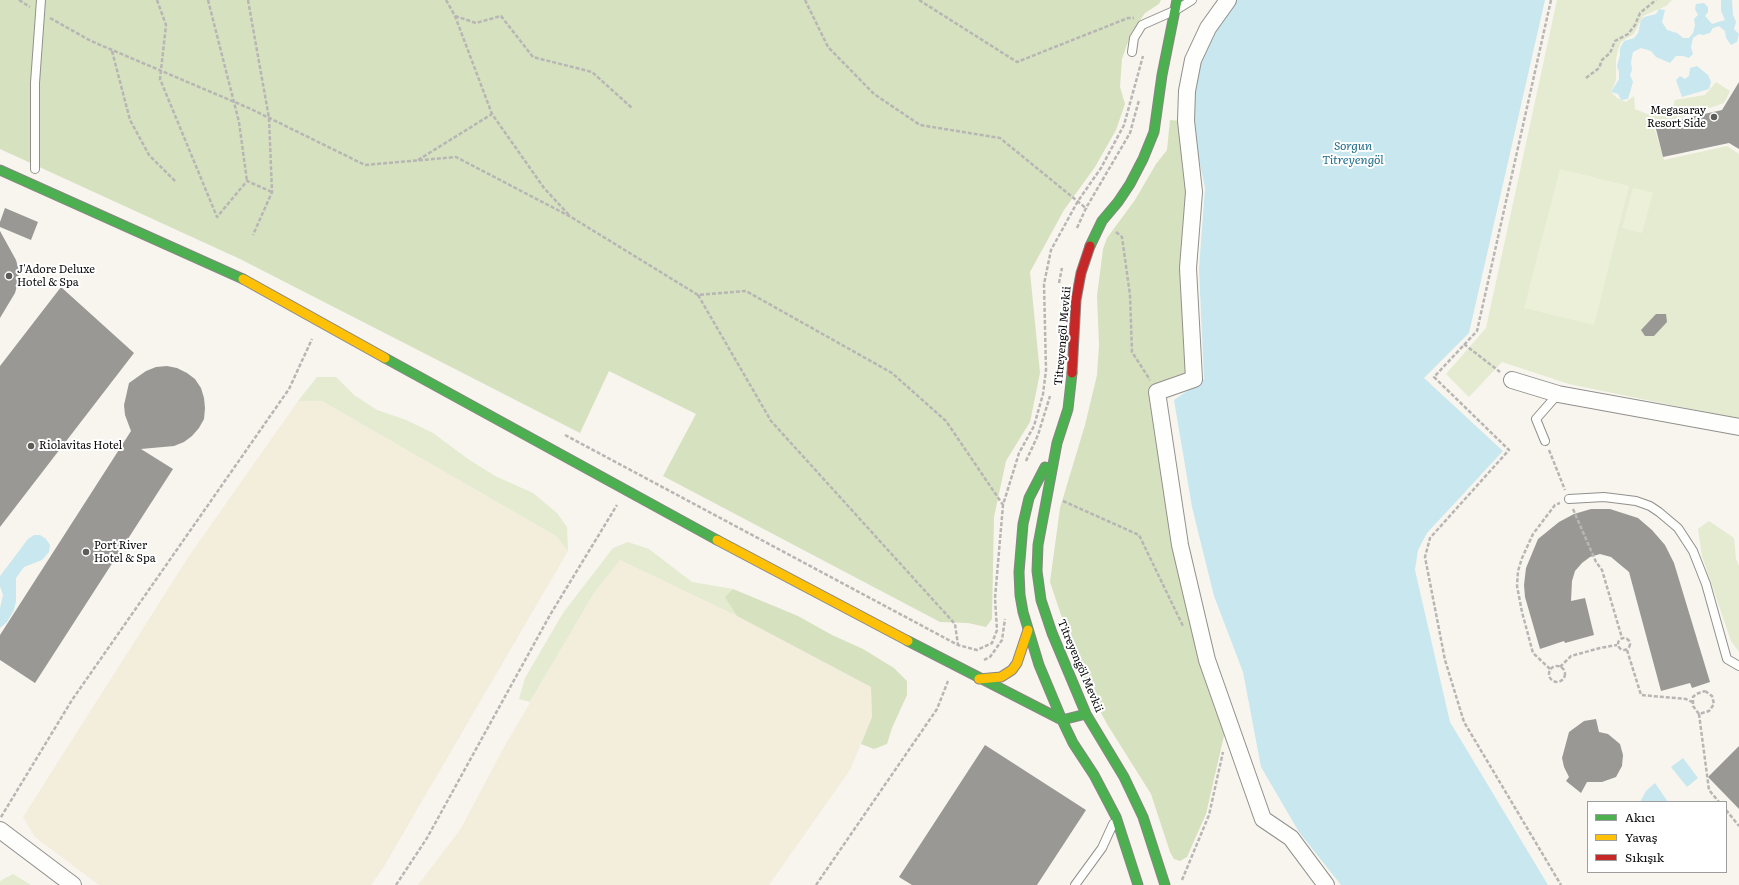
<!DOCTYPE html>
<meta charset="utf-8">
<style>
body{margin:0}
#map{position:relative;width:1739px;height:885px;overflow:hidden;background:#f8f5ee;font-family:Literata,serif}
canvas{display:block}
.legend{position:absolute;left:1587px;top:801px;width:140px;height:72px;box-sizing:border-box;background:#fff;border:1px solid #9d9d9d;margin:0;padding:5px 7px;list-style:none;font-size:12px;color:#0a0a0a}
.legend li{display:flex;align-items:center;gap:8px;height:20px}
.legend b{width:20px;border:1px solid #9d9d9d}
</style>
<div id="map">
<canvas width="1739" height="885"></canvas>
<ul class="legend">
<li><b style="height:5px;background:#4caf50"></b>Akıcı</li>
<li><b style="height:5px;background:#ffc107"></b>Yavaş</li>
<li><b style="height:5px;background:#c62828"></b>Sıkışık</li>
</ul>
</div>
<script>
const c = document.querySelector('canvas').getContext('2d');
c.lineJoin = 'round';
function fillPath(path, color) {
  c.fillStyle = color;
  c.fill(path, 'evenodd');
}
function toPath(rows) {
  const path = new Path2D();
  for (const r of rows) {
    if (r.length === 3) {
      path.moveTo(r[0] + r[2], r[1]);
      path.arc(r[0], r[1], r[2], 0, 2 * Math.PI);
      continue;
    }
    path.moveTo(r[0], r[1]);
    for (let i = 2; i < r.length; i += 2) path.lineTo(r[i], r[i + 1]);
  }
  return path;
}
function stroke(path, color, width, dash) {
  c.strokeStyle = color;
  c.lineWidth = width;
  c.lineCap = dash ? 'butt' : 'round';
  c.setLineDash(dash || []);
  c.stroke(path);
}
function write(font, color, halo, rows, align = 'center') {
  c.font = font + ' Literata,serif';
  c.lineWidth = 4;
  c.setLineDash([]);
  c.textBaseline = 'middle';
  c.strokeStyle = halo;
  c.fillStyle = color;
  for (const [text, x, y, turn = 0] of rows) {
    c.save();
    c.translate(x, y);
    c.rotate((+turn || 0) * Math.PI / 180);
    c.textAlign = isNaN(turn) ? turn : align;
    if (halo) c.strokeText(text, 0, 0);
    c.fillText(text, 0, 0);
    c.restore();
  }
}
fillPath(toPath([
 [298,401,322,401,556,536,568,551,383,868,371,885,99,885,35,837,23,817,189,556],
 [620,560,737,616,871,687,872,717,850,770,769,885,418,885,460,830,503,749,594,593]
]), '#f3eddc');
fillPath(toPath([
 [1557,0,1672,0,1666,6,1643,16,1634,34,1621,42,1618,50,1616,59,1616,80,1611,92,1617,98,1626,102,1634,96,1635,109,1647,114,1672,111,1675,100,1705,95,1716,82,1730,91,1724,103,1654,127,1664,160,1727,146,1739,154,1739,419,1569,384,1502,362,1469,397,1446,374,1486,328],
 [317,377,336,377,354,395,377,410,406,420,433,433,468,459,495,476,533,493,557,513,567,527,568,551,556,536,322,401,298,401],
 [1709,521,1734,538,1736,559,1739,566,1739,652,1731,641,1702,556,1698,529],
 [628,542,649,549,692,582,733,589,726,597,737,616,620,560,594,593,530,702,519,699,525,678,563,613,613,548],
 [13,874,31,885,0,885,0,881]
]), '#e4ebd0');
fillPath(toPath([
 [0,0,1161,0,1159,4,1145,13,1131,33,1122,59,1120,87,1125,104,1116,130,1095,167,1064,210,1030,272,1040,373,1030,422,1006,461,994,517,992,619,986,627,968,623,940,622,663,476,696,414,609,371,580,433,240,259,0,149],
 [1170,120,1182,121,1191,194,1189,374,1152,389,1226,727,1206,814,1187,857,1180,861,1174,859,1170,852,1151,794,1107,724,1082,678,1050,582,1060,508,1085,425,1097,375,1099,345,1097,296,1103,249,1107,238,1135,200,1156,164,1167,150],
 [733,589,798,616,832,635,863,649,894,668,907,681,907,695,892,728,887,744,874,749,861,744,872,717,871,687,737,616,725,597]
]), '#d6e1bf');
fillPath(toPath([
 [1560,169,1629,186,1594,325,1524,308],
 [1633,188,1653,193,1642,233,1622,228]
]), '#edf0d9');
fillPath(toPath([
 [1237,0,1545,0,1469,333,1424,378,1503,451,1427,533,1418,550,1415,570,1450,722,1548,885,1341,885,1299,832,1261,767,1243,672,1214,596,1192,507,1174,400,1204,379,1199,269,1205,188,1192,126,1193,87,1204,45],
 [1721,0,1732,0,1733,15,1736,22,1734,29,1739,34,1737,42,1731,45,1726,38,1725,31,1719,26,1713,28,1710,33,1703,35,1699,34,1693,38,1691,47,1693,54,1689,58,1683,56,1676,56,1670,63,1656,57,1651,51,1641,48,1633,52,1631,62,1632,70,1630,75,1633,82,1628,99,1621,100,1618,94,1611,92,1619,79,1619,72,1617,66,1620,55,1620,48,1624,41,1634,38,1638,33,1641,20,1644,17,1656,14,1659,9,1665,10,1662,22,1667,30,1677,33,1683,38,1689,38,1693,33,1695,25,1694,19,1698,15,1695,9,1696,4,1704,3,1708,7,1708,12,1705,16,1712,24,1725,20,1721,11],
 [1697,66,1708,75,1711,82,1709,89,1682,97,1676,80,1680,76,1685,79,1689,76,1690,68],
 [34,535,40,535,46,539,50,545,49,552,42,560,24,567,16,578,16,601,14,610,7,622,0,628,0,608,3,595,0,586,0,576,28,539],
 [1683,758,1698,778,1687,787,1671,767],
 [1655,783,1668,802,1640,802,1646,791]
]), '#c8e7ee');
fillPath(toPath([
 [1739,82,1739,149,1729,143,1663,157,1655,125,1722,110],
 [5,208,38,222,31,240,0,227,0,222],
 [0,231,16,260,19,271,18,282,15,293,0,318],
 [61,287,134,353,0,527,0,366],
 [1656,314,1666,314,1667,322,1654,336,1645,336,1641,330],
 [167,366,177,368,187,373,195,379,201,388,204,398,205,408,204,419,199,428,192,436,184,442,174,446,141,449,173,469,35,683,0,660,0,635,131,431,125,415,124,405,129,383,146,371,156,367],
 [1591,509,1610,509,1638,518,1652,530,1665,545,1674,563,1710,682,1692,688,1690,683,1661,691,1629,572,1611,557,1600,554,1590,557,1582,563,1575,571,1572,581,1571,601,1585,598,1594,635,1565,643,1564,641,1540,649,1525,597,1524,585,1526,568,1538,539,1559,522,1574,514],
 [1596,719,1599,732,1608,734,1620,744,1623,755,1622,766,1616,777,1602,782,1587,782,1581,793,1566,781,1569,777,1564,767,1562,758,1569,732,1584,721],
 [985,745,1086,810,1037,885,912,885,899,877],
 [1739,746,1739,809,1708,777]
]), '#9a9894');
const lane = toPath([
 [1132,52,1134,38,1142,25,1176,10,1192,0],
 [35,169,35,83,41,0],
 [1545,441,1536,419,1558,394],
 [1569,499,1604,497,1636,501,1650,506,1659,512,1678,528,1693,551,1706,584,1727,659,1739,666],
 [1075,885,1102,848,1113,824]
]);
const street = toPath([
 [1228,0,1208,28,1193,60,1187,91,1186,121,1194,192,1188,268,1194,379,1157,392,1180,545,1207,660,1263,819,1291,838,1326,885],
 [1512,380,1558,394,1739,427],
 [0,830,73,885]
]);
const fast = toPath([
 [0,170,243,279],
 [1090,246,1102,221,1118,202,1130,184,1143,159,1154,132,1162,75,1177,0],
 [385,358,717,540],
 [1072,373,1068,409,1057,443,1038,545,1037,571,1041,600,1052,633,1086,714,1124,777,1143,817,1165,885],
 [1045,467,1029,498,1023,524,1019,572,1020,595,1023,612,1039,665,1062,720,1073,743,1094,775,1116,817,1138,885],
 [908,641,1062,720,1086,714]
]);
const slow = toPath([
 [243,279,385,358],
 [717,540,908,641],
 [979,679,1001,677,1012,670,1017,663,1028,630]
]);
const jam = toPath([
 [1072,373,1076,300,1081,273,1090,246]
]);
stroke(lane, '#91908d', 10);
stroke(street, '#91908d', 18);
stroke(fast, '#888683', 11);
stroke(slow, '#888683', 11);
stroke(jam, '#888683', 11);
stroke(toPath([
 [19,0,30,7],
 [157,0,166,25,160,79,217,217,247,181,272,192],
 [208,0,239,122,247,181],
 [248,0,269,118,272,192,253,235],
 [446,0,455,16,492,114,544,188,569,215],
 [805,0,828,47,874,94,920,125,1000,138,1087,209],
 [919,0,1017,62,1128,18,1134,18],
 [1551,0,1477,331,1434,377,1509,450,1430,538,1425,557,1445,660,1464,722,1561,885],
 [455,16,476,23,501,16,533,57,592,72,632,108],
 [50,18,91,41,251,109,365,165,456,157,571,217,698,295,746,291,892,373,946,421,1003,505],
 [112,51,130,120,149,155,176,182],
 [1586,78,1599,68,1602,60,1610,53,1615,41,1628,34,1635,25,1640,13,1656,0],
 [418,160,492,114],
 [1077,228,1086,208,1130,133,1139,100],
 [1116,232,1122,237,1130,295,1132,352,1150,380],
 [1059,283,1062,268],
 [698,295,771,421,955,624,958,645],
 [1464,344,1500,372],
 [565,435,958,645,977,650,992,643,997,630,995,598,1003,505,1019,453,1034,426,1043,394,1046,370,1044,284,1051,250,1078,201,1101,168,1124,125,1143,56],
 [1549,450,1565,490],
 [1026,461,1038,435,1050,396],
 [1063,501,1139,535,1183,626],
 [1573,509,1596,562,1602,570,1622,638],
 [1624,644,6],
 [1627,650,1641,695,1686,699,1692,702],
 [984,660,990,657,1002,640,1005,619],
 [1557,674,8],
 [1560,667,1571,656,1600,648,1617,645],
 [1550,669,1533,653,1522,612,1517,586,1518,571,1522,558,1533,534,1555,505,1560,503],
 [1705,691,1712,696,1714,704,1709,711,1699,714,1693,706,1693,697,1696,694,1705,691],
 [1699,714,1709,790,1719,802],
 [1726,810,1739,826],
 [1,817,72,700,289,389,312,339],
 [1182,880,1209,815,1223,752],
 [396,885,427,838,550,615,617,505],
 [816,885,937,709,948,681]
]), '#b7b6b5', 2.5, [4, 2]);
stroke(lane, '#fefefc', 8);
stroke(street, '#fefefc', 16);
stroke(fast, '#4caf50', 9);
stroke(slow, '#ffc107', 9);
stroke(jam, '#c62828', 9);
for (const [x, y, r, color] of [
 [1714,117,4,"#5d5c5a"],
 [9,276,4,"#5d5c5a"],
 [31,446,4,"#5d5c5a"],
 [86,552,4,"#5d5c5a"]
]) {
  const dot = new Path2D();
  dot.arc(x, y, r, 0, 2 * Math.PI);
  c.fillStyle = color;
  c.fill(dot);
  stroke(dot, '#fff', 1.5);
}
write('11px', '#0a0a0a', '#fff', [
 ["Megasaray",1706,111,"right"],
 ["Resort Side",1706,124,"right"],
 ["J'Adore Deluxe",17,270],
 ["Hotel & Spa",17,283],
 ["Riolavitas Hotel",39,446],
 ["Port River",94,546],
 ["Hotel & Spa",94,559]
], 'left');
write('11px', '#0a0a0a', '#fff', [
 ["Titreyengöl Mevkii",1063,336,-85],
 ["Titreyengöl Mevkii",1080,666,67]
]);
write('italic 12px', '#236e8c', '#fff', [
 ["Sorgun",1353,146],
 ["Titreyengöl",1353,160]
]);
</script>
